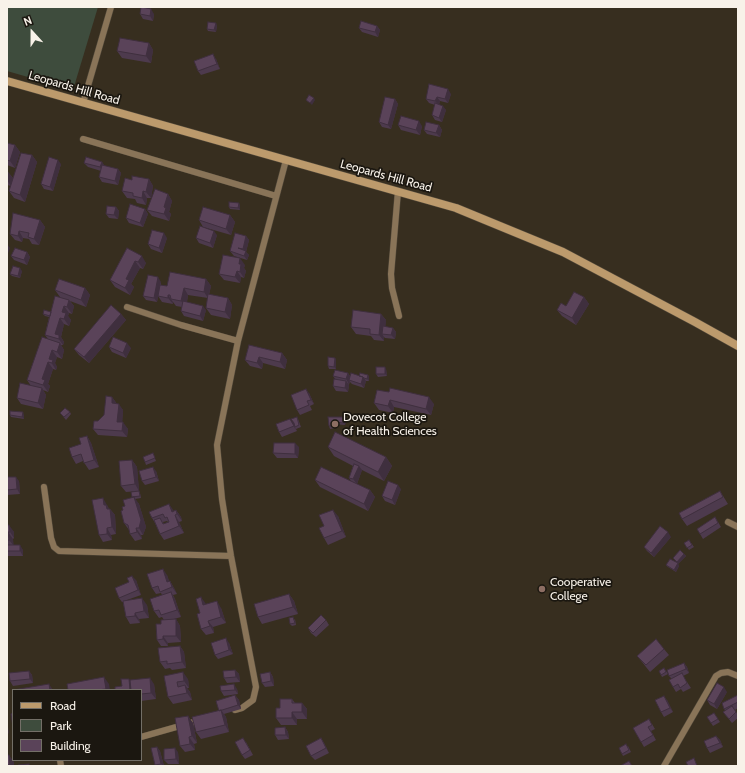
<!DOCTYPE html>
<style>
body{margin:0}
#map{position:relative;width:745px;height:773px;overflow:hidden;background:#372e1f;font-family:Cabin,sans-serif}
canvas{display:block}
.frame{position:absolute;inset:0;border:8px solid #f8f2e9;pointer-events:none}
.legend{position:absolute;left:12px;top:689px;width:130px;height:72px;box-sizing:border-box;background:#1b1710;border:1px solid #736f67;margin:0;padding:5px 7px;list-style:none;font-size:12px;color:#f8f2e9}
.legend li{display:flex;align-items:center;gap:8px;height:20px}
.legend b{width:20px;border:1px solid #736f67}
.north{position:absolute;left:12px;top:12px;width:40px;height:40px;-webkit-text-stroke:3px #1b1710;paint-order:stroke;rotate:339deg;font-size:11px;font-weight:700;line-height:16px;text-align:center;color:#f8f2e9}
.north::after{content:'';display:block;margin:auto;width:14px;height:18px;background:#f8f2e9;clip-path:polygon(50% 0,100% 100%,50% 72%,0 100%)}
</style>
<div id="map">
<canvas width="745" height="773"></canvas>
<div class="frame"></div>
<ul class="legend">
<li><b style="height:5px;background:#bc9a6c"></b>Road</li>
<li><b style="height:11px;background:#3e4c3d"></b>Park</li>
<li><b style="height:11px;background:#5a4359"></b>Building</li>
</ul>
<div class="north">N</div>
</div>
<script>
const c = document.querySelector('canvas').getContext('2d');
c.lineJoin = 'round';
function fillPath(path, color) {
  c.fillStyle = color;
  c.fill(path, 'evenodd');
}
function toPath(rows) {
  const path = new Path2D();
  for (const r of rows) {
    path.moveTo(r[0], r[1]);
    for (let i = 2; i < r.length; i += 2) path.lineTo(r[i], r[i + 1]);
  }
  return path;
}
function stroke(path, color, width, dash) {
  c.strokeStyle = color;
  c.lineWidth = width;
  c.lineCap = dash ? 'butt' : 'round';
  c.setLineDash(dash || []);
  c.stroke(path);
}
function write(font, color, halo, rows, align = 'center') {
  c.font = font + ' Cabin,sans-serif';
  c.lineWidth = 3.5;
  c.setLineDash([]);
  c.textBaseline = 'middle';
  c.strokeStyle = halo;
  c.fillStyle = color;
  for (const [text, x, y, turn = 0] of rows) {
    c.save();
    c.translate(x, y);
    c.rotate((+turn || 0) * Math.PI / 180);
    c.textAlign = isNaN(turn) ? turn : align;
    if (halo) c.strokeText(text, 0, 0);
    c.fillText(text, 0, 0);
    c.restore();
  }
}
fillPath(toPath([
 [7,7,98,7,73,90,7,71]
]), '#3e4c3d');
const street = toPath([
 [83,103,111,7],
 [83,139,276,196],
 [398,191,391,274,392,288,399,316],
 [127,307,181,325,238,341],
 [44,487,51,538,54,547,59,551,231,556],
 [728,522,738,527],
 [235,710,242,708,253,700,256,687,231,556,222,499,217,445,238,341,286,160],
 [141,737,201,720],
 [60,760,61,766],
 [664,766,716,676,721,673,728,672,738,676]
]);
const secondary = toPath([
 [7,81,456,208,563,252,695,322,738,346]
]);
stroke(street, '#52493b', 7);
stroke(secondary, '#52493b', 9);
stroke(street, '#897458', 6);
stroke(secondary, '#bc9a6c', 8);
fillPath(toPath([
 [140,14,154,14,153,21,143,19],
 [217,25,216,32,208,31,207,29],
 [377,26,380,30,378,37,362,32,359,28],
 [149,43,153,50,151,63,122,58,117,51],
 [216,59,220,69,201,75,198,71],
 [451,94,448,103,440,101,439,104,446,110,442,122,435,120,432,115,435,105,429,103,426,99],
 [395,99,398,104,391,129,382,127,379,122],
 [398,125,422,126,420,135,401,130],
 [439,125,442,130,440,137,427,134,424,130],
 [7,143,15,145,20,152,15,168,7,165],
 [32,155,37,162,25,202,14,198,9,191,11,186,7,185,7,171,8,172,13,178],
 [102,162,104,166,118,169,121,173,118,185,102,182,99,177,101,171,88,167,84,163],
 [61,164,53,191,44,189,41,184],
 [149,179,153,186,151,198,147,198,146,205,137,203,135,199,127,198,122,191,132,180],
 [168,194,172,201,169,212,171,214,169,221,152,216,147,210],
 [240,205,240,210,230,209,229,207],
 [116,207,119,211,118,219,109,218,106,214],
 [145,209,148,214,143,227,129,223,126,218],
 [230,215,235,222,231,235,203,227,199,220],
 [40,220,45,227,39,245,32,244,29,239,23,238,22,242,15,240,10,234],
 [217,235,213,248,199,243,196,238],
 [246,236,249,240,246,252,249,255,247,260,234,256,230,251],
 [167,238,162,253,151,249,148,244],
 [127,248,146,263,143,269,140,268,131,284,134,287,130,295,115,287,110,280],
 [27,252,30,257,27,265,14,260,11,256],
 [245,265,244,268,246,271,244,278,241,277,240,283,224,280,219,274],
 [22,271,20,278,12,276,10,274],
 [206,279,211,286,209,295,228,298,232,305,230,319,211,315,206,308,208,298,188,295,187,302,206,310,203,321,184,316,181,311,182,307,176,306,173,302,173,304,162,302,158,296,157,302,146,300,143,296,161,282,161,285,167,286],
 [85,288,90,295,86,307,70,301,74,306,72,314,69,313,68,316,71,320,69,326,64,324,61,337,64,342,63,345,61,345,64,350,62,359,57,357,55,363,57,367,56,370,53,369,48,384,50,386,48,392,43,390,46,395,43,409,21,404,17,398,31,386,27,380,48,339,45,335,49,317,45,316,43,314,51,312,60,297,55,290],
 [584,297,589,304,576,325,562,316,557,310,566,306],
 [121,314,126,320,89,363,79,355,74,349],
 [381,314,386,320,385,327,393,328,396,332,395,339,385,338,384,337,384,341,374,340,371,336,356,334,351,327],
 [249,345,282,353,287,360,285,369,263,363,262,369,250,366,245,360],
 [109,347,131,348,126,358,112,352],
 [335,358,336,360,336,369,329,369,328,366],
 [386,369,387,376,378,377,376,374],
 [348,373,350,376,368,375,369,377,369,381,366,381,364,388,352,384,350,382,349,384,348,383,349,385,348,392,336,391,333,386,336,380,333,376],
 [377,390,434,404,431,415,394,407,393,413,379,410,374,403],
 [309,393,314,404,310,406,312,410,300,415,297,410],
 [112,397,117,404,123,410,122,422,128,429,127,437,98,435,93,429,98,421,104,415],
 [70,412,71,414,66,420,60,413],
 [10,415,24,415,24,419,11,417],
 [328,417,344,417,346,420,345,425,334,424,335,428,330,429,329,426],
 [298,419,301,427,296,429,297,431,282,437,279,432],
 [87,436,91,443,99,467,89,470,83,461,76,464,72,457],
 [299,447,298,458,277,458,273,453],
 [328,447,386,457,392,466,384,481,362,470,357,484,370,490,375,497,368,511,320,487,315,480,351,481,349,478,353,466,334,456],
 [153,453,156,461,146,465,145,462],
 [132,460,137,467,139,491,126,492,121,486],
 [156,471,159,481,145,485,142,481],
 [7,477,19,481,20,494,7,495],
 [401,489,395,505,385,501,382,496],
 [139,491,140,493,141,498,135,499,139,504,146,527,143,535,141,535,142,539,135,541,130,534,129,530,124,523,123,510,125,506],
 [720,491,728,504,687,526,682,519],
 [107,505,109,509,110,509,115,515,116,534,111,535,112,540,103,542,99,535],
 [176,510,181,517,182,521,179,522,184,533,164,540,160,534,155,523,152,518,149,512,174,511],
 [167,521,168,522,164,524,163,522],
 [338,516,346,537,328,545,324,538,324,526],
 [715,517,721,527,703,539,697,529],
 [7,525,14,532,14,538,13,539,13,545,23,550,23,556,7,556],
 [671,537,654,557,647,551,644,547],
 [689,540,694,547,689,550,684,543],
 [684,554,686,556,678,564,679,566,676,572,668,567,666,565,677,563,673,558],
 [167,575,169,581,170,581,174,588,177,594,173,595,175,599,181,617,174,619,176,619,180,626,181,642,168,643,168,646,161,646,157,640,161,624,164,620,162,617,159,618,154,611,162,595,161,593,156,594,152,588],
 [136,580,141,595,127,600,147,605,149,618,139,619,140,623,130,624,126,617,123,602,122,602,119,598],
 [289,594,294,601,298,614,262,624,258,617],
 [206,604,206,605,221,608,226,623,213,627,214,633,206,635,201,629,200,613],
 [295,619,296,625,292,626,290,624],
 [326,620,329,625,316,637,311,633,308,628],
 [229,643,233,654,218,659,215,655],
 [180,646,184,652,186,668,172,670,170,668,165,669,160,662],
 [664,649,669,655,650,672,642,662,637,656],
 [684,663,687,667,689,673,683,676,691,688,683,692,681,689,676,692,673,687,672,679,669,676],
 [664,668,668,674,662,677,661,675],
 [235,670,239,674,240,682,227,683,224,678],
 [29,671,32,675,33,683,13,686,10,681],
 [270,672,273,677,274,686,265,687,262,683],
 [164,676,188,679,189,688,187,688,190,692,192,700,173,704,168,697],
 [130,681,154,684,156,699,141,701,141,690,122,686],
 [237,689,238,694,224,696,221,691],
 [727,692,717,709,710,705,707,700],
 [235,695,239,700,241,709,224,714,226,717,229,732,201,739,196,732],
 [738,695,738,708,735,710,738,715,738,718,732,723,723,712,726,711,724,709],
 [292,699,295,703,302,703,307,709,307,719,297,719,297,725,281,725,276,718,280,708],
 [667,700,673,712,664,717,661,712],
 [714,713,720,722,713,726,707,717],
 [188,716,193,723,197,743,194,744,195,750,185,752,180,746],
 [652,724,655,729,651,731,656,740,644,747,633,728],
 [285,727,288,732,289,739,278,740,275,735],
 [716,736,720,740,723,747,710,753,707,748],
 [321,738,324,743,329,753,315,760,311,756],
 [246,742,253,755,245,759,242,755],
 [628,746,631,752,623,756,622,754],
 [157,747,160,751,164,766,155,766,155,765],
 [178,752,179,764,168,764,164,760]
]), '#4d3a4d');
fillPath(toPath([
 [151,9,154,14,153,21,150,16],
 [216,23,217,25,216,32,214,30],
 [377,26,380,30,378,37,375,32],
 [149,43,153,50,151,63,146,56],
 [213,54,216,59,220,69,217,64],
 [448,89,451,94,448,103,445,99],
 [437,97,440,101,439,106,435,101],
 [314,98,315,100,312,105,310,103],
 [395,99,398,104,391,129,388,125],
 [443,106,446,110,442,122,439,118],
 [419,121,422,126,420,135,416,130],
 [439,125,442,130,440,137,436,133],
 [15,145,20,152,15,168,10,161],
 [32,155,37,162,25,202,20,195],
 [58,160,61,164,53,191,50,187],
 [102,162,105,166,103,172,100,167],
 [118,169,121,173,118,185,115,181],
 [8,172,13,178,11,186,7,180,7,176],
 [149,179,153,186,151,198,146,192],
 [143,191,147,198,146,205,142,198],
 [168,194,172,201,169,212,171,214,169,221,164,214,164,207],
 [239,203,240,205,240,210,238,208],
 [116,207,119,211,118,219,114,215],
 [145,209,148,214,143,227,140,223],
 [230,215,235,222,231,235,226,229],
 [40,220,45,227,39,245,34,239],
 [19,231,23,238,22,242,18,236],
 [214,231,217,235,213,248,210,243],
 [164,233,167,238,162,253,159,248],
 [246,236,249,240,246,252,249,255,247,260,244,256,245,252,243,249],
 [7,244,10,248,7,256],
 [27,252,30,257,27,265,24,260],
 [142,256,146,263,143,269,138,262],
 [240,258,245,265,244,268,246,271,244,278,240,272,239,264],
 [135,261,140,268,131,284,134,287,130,295,125,288,126,279],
 [20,268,22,271,20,278,18,276],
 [237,271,241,277,240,283,235,277],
 [158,277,161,282,157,302,154,298],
 [206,279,211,286,208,298,204,292],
 [85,288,90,295,86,307,81,300],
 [184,288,188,295,186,308,181,301],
 [168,295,173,302,173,304,168,298],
 [584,297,589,304,576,325,572,318],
 [228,298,232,305,230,319,225,312],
 [69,300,74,306,72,314,67,307],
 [64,306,69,313,68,316,71,320,69,326,64,319,62,312],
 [203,306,206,310,203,321,200,316],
 [121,314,126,320,89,363,84,357],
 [381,314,386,320,385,334,382,334,384,337,384,341,379,335],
 [60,318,64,324,61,337,64,342,63,345,55,334],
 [393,328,396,332,395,339,391,335],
 [60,343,64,350,62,359,57,352],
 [127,343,131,348,126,358,123,353],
 [52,350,57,357,55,363,57,367,56,370,49,359],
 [282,353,287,360,285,369,280,362],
 [259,357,263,363,262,369,257,363],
 [335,358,336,360,336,369,334,367],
 [48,362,53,369,48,384,50,386,48,392,43,385,42,379],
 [385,367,386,369,387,376,385,374],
 [348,373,351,378,349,380,350,382,349,384,346,379],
 [368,375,369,377,369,381,367,379],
 [363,377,366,381,364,388,361,384],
 [346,381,349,385,348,392,345,388],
 [42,388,46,395,43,409,38,403],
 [306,389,309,393,314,404,311,400],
 [112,397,117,404,112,403],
 [429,397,434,404,431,415,426,409],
 [390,400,394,407,393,413,388,406],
 [119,404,123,410,122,429,117,422],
 [23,412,24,415,24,419,22,417],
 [344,417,346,420,345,425,344,423],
 [290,419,294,423,295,427,294,427,297,431,294,426],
 [123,422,128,429,127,437,122,431],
 [333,422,334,424,335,428,333,426],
 [87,436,91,443,99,467,94,460],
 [295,443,299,447,298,458,295,454],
 [386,457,392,466,384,481,378,472],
 [132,460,137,467,139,491,135,484],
 [359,466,362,470,357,484,353,479],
 [153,467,156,471,159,481,156,477],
 [16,477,19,481,20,494,17,489],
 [398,485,401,489,395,505,392,500],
 [370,490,375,497,368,511,364,504],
 [134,497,139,504,146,527,143,535,139,528],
 [103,498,107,505,108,507,110,510,110,509,115,515,116,534,112,527,104,505],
 [169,504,174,511,176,515,172,512],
 [176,510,181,517,182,521,177,514],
 [333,510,338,516,346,537,342,531],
 [175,515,179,522,184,533,179,526],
 [9,525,14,532,14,538,10,532],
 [107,528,111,535,112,540,107,534],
 [136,528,141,535,142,539,137,532],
 [8,532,13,539,14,546,9,540],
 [668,532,671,537,654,557,651,553],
 [20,545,23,550,23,556,20,551],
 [684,554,686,556,678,564,677,562],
 [678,563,679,566,676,572,674,570],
 [163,569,167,575,172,589,167,582],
 [132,576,136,580,141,595,138,590],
 [170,581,174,588,177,594,172,587],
 [171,592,175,599,181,617,177,610],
 [289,594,294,601,298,614,293,607],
 [201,597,206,604,208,612,203,605],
 [142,598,147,605,149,618,144,611],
 [217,601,221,608,226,623,221,617],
 [135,613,139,619,140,623,135,616],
 [176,619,180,626,181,642,176,636],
 [208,621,213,627,214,633,210,626],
 [163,636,168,643,168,646,163,639],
 [226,638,229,643,233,654,229,650],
 [180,646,184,652,186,668,182,662],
 [684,663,687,667,689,673,686,669],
 [235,670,239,674,240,682,236,677],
 [29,671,32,675,33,683,30,679],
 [183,672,188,679,189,688,184,681],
 [270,672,273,677,274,686,271,681],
 [104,677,109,684,110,690,107,690,106,689],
 [150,678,154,684,156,699,151,693],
 [129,679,134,685,134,690,130,690],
 [49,684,53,690,50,690],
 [234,684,237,689,238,694,235,690],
 [185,685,190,692,192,700,187,693],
 [724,687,727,692,717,709,714,704],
 [235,695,239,700,241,709,238,705],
 [664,696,667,700,673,712,670,708],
 [302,703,307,709,307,719,302,712],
 [221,710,226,717,229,732,225,725],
 [292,712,297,719,297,725,292,718],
 [188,716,193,723,197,743,192,736],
 [7,720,9,734,7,731],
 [285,727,288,732,289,739,286,735],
 [716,736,720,740,723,747,720,743],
 [189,737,194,744,195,750,190,744],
 [321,738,324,743,329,753,326,748],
 [157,747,160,751,164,766,163,766,161,764],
 [175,748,178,752,179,764,176,759],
 [9,755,14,762,14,766,11,766,10,765]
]), '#3f2f3e');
const building = toPath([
 [141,7,151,9,150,16,140,14,141,7],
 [361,21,377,26,375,32,359,28,361,21],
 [208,22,216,23,214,30,207,29,208,22],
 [120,38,149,43,146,56,117,51,120,38],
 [213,54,217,64,198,71,194,61,213,54],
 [429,84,448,89,445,99,437,97,435,101,426,99,429,84],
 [309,95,314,98,310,103,306,100,309,95],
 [385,97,395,99,388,125,379,122,385,97],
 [435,103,443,106,439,118,432,115,435,103],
 [401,116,419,121,416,130,398,125,401,116],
 [426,122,439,125,436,133,424,130,426,122],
 [7,143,15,145,10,161,7,160,7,143],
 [21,153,32,155,20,195,9,191,21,153],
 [49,157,58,160,50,187,41,184,49,157],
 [86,157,102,162,100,167,84,163,86,157],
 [102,165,118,169,115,181,99,177,102,165],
 [132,176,149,179,146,192,143,191,142,198,133,196,133,193,122,191,125,178,132,180,132,176],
 [155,189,168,194,164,207,166,208,164,214,147,210,155,189],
 [229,202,239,203,238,208,229,207,229,202],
 [130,204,145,209,140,223,126,218,130,204],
 [107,206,116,207,114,215,106,214,107,206],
 [203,207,230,215,226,229,199,220,203,207],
 [13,213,40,220,34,239,28,237,29,233,19,231,18,236,10,234,13,213],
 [200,226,214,231,210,243,196,238,200,226],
 [152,230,164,233,159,248,148,244,152,230],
 [235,233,246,236,243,249,238,248,246,251,244,256,230,251,235,233],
 [15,248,27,252,24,260,11,256,15,248],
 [127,248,142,256,138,262,135,261,126,279,129,280,125,288,110,280,127,248],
 [223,255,240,258,239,264,241,264,240,272,237,271,235,277,219,274,223,255],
 [13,266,20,268,18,276,10,274,13,266],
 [170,272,206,279,204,292,184,288,181,301,171,299,170,295,168,295,168,298,158,296,160,285,167,286,170,272],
 [148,275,158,277,154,298,143,296,148,275],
 [59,279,85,288,81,300,55,290,59,279],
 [574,292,584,297,572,318,557,310,561,303,566,306,574,292],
 [208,294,228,298,225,312,206,308,208,294],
 [55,296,69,300,67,307,64,306,62,312,66,313,64,319,60,318,55,334,59,335,59,339,45,335,55,296],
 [183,301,203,306,200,316,181,311,183,301],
 [111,305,121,314,84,357,74,349,111,305],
 [44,310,51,312,50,316,43,314,44,310],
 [353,310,381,314,379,335,370,334,370,329,351,327,353,310],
 [383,326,393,328,391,335,382,334,383,326],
 [42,337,60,343,57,352,52,350,49,359,53,360,52,363,48,362,42,379,45,380,43,385,27,380,42,337],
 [113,337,127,343,123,353,109,347,113,337],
 [249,345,282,353,280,362,259,357,257,363,245,360,249,345],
 [328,357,335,358,334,367,328,366,328,357],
 [376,367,385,367,385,374,376,374,376,367],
 [335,370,348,373,346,379,333,376,335,370],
 [351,373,363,377,361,384,349,380,351,373],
 [360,373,368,375,367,379,364,378,363,377,359,376,360,373],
 [334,379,346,381,345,388,333,386,334,379],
 [20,383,42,388,38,403,17,398,20,383],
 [390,388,429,397,426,409,390,400,388,406,374,403,377,390,389,392,390,388],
 [306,389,311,400,307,401,309,405,297,410,291,395,306,389],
 [106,396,112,397,112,403,119,404,117,422,123,422,122,431,93,429,94,421,98,421,104,415,106,396],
 [65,408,70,412,64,417,60,413,65,408],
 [10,411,23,412,22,417,10,415,10,411],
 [297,417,299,425,295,427,294,423,291,419,297,417],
 [328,417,344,417,344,423,333,422,333,426,329,426,328,417],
 [290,419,294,426,279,432,276,424,290,419],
 [335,432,386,457,378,472,328,447,335,432],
 [87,436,94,460,84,463,81,454,72,457,69,448,81,444,79,438,87,436],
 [274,443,295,443,295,454,273,453,274,443],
 [153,453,155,458,145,462,143,457,153,453],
 [132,460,135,484,121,486,119,461,132,460],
 [354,464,359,466,353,479,349,478,354,464],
 [153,467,156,477,142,481,139,471,153,467],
 [321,467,370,490,364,504,315,480,321,467],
 [7,477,16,477,17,489,7,490,7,477],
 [388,481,398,485,392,500,382,496,388,481],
 [139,491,140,496,132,497,131,492,139,491],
 [720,491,723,497,682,519,679,513,720,491],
 [134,497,141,520,139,528,136,528,137,532,130,534,128,525,124,523,121,511,123,510,122,507,125,506,123,500,134,497],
 [103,498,104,505,106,505,107,509,110,509,112,527,107,528,107,534,99,535,92,500,103,498],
 [169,504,172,512,176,510,177,514,175,515,179,526,160,534,154,520,160,518,163,524,169,522,167,517,165,518,163,514,152,518,149,512,169,504],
 [333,510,342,531,324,538,319,528,324,526,319,515,333,510],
 [715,517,718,523,700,534,697,529,715,517],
 [7,525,9,525,10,532,8,532,9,540,7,540,7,525],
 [660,526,668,532,651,553,644,547,660,526],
 [689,540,692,545,687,548,684,543,689,540],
 [7,545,20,545,20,551,7,551,7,545],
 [680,550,684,554,677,562,673,558,680,550],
 [670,559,678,563,674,570,666,565,670,559],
 [163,569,167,582,170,581,172,587,160,592,158,586,152,588,147,574,163,569],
 [132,576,138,590,119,598,115,588,129,582,127,578,132,576],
 [171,592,177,610,161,615,159,610,154,611,150,599,171,592],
 [289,594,293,607,258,617,254,604,289,594],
 [201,597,203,605,217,601,221,617,208,621,210,626,201,629,197,614,200,613,196,599,201,597],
 [142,598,144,611,135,613,135,616,126,617,123,601,142,598],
 [321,615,326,620,313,633,308,628,321,615],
 [293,617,295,623,290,624,289,618,293,617],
 [176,619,176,636,163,636,163,639,157,640,156,624,161,624,161,620,176,619],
 [226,638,229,650,215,655,211,643,226,638],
 [656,639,664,649,646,665,637,656,656,639],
 [180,646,182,662,167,664,167,661,160,662,158,648,180,646],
 [684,663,686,669,669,676,667,670,684,663],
 [664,668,666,672,661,675,659,671,664,668],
 [235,670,236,677,224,678,223,671,235,670],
 [29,671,30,679,10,681,9,673,29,671],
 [183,672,184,681,177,682,178,687,185,685,187,693,168,697,164,676,183,672],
 [270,672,271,681,262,683,260,674,270,672],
 [682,673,687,683,680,688,678,684,673,687,669,680,682,673],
 [104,677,106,689,97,690,68,690,67,684,104,677],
 [150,678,151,693,141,694,141,690,131,690,130,680,150,678],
 [121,679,129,679,130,690,115,690,115,687,122,686,121,679],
 [717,683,724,687,714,704,707,700,717,683],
 [49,684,50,690,13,690,49,684],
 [234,684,235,690,221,691,220,686,234,684],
 [235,695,238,705,219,711,216,701,235,695],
 [738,695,738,702,724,709,722,703,738,695],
 [664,696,670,708,661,712,655,700,664,696],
 [280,699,292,699,292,703,302,703,302,712,292,712,292,718,276,718,276,708,280,708,280,699],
 [732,706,736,712,729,719,723,712,732,706],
 [221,710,225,725,196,732,192,717,221,710],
 [13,713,13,727,11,714,13,713],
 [714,713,718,719,711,723,707,717,714,713],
 [188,716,192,736,189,737,190,744,180,746,175,718,188,716],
 [649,719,652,725,648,727,653,735,641,742,633,728,649,719],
 [285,727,286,735,275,735,275,728,285,727],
 [716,736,720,743,707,748,704,741,716,736],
 [243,738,250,750,242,755,235,742,243,738],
 [321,738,326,748,311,756,306,746,321,738],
 [626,744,629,750,622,754,619,748,626,744],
 [157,747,161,764,155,765,151,748,157,747],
 [175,748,176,759,164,760,164,749,175,748],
 [7,755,9,755,10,765,7,765,7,755],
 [694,758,697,766,688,766,686,762,694,758],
 [629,761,632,766,620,766,629,761],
 [29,764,29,766,18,766,18,765,29,764]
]);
fillPath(building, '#5a4359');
stroke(building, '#3f2f3e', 1);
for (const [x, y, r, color] of [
 [335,424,4,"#8d6e63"],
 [542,589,4,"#8d6e63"]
]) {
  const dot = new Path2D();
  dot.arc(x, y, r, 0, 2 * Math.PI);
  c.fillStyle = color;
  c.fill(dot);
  stroke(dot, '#1b1710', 1.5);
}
write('12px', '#f8f2e9', '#1b1710', [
 ["Leopards Hill Road",74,88,16],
 ["Leopards Hill Road",386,176,15]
]);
write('12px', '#f8f2e9', '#1b1710', [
 ["Dovecot College",343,417],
 ["of Health Sciences",343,431],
 ["Cooperative",550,582],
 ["College",550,596]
], 'left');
</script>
